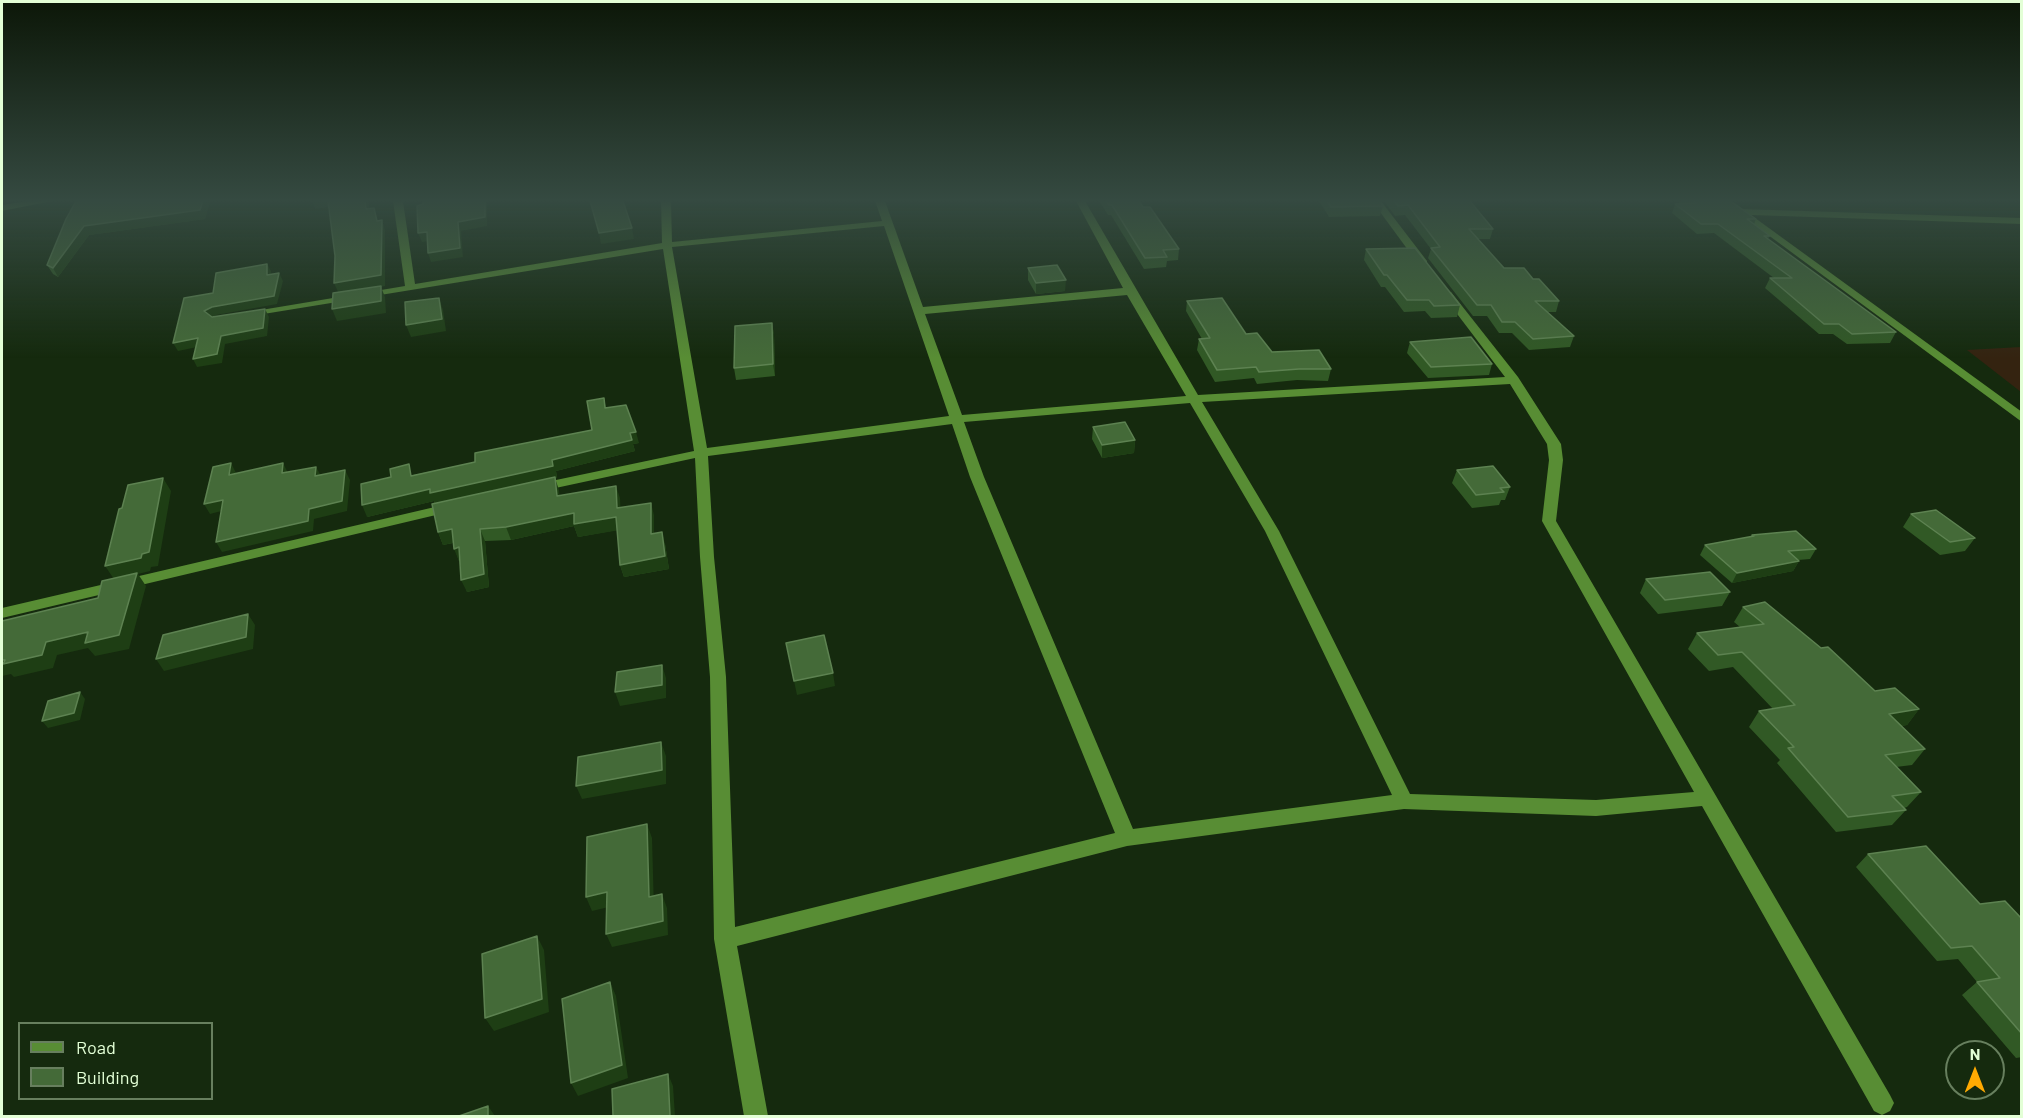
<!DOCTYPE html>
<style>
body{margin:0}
#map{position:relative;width:2023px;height:1118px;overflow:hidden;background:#152a0e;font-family:Barlow,sans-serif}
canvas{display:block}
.frame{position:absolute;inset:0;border:3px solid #e3ffd6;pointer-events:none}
.legend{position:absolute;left:18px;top:1022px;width:195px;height:78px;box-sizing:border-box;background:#152a0e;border:2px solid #677f5e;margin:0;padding:8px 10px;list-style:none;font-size:18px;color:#e3ffd6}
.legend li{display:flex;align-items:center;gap:12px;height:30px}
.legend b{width:30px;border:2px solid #677f5e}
.north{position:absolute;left:1945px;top:1040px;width:60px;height:60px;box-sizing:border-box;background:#152a0e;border:2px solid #677f5e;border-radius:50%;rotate:0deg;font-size:16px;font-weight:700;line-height:24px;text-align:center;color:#e3ffd6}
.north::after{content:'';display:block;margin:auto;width:21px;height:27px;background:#ffaa02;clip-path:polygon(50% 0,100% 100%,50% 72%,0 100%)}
</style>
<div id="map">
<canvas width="2023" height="1118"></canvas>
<div class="frame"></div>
<ul class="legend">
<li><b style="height:8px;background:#588d34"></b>Road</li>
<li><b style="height:16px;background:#446a38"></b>Building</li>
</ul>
<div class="north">N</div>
</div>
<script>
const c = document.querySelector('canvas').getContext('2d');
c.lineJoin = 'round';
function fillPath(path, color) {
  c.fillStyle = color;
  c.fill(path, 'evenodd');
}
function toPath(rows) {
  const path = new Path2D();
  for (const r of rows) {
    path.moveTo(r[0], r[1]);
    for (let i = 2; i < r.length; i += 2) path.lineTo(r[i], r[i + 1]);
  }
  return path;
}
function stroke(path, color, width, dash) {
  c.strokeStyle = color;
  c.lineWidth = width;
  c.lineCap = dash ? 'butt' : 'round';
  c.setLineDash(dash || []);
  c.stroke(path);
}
fillPath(toPath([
 [2021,347,2021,392,1967,350]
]), '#342310');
fillPath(toPath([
 [28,201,52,201,2,211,2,205,28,201],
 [393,201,403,201,415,284,662,243,661,201,671,201,672,242,882,221,875,201,885,201,923,307,1123,288,1076,201,1085,201,1198,395,1505,377,1442,294,1447,291,1451,292,1518,377,1561,444,1563,460,1556,521,1890,1095,1894,1103,1890,1111,1882,1115,1874,1111,1702,806,1596,816,1404,809,1127,846,737,946,768,1116,744,1116,714,939,710,677,700,557,695,458,537,492,530,488,537,484,694,451,663,249,245,317,245,313,249,312,405,286,393,201],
 [884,226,949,416,707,448,672,247,884,226],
 [1127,295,1186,396,962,415,925,314,1127,295],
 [1510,384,1547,444,1549,460,1542,521,1694,792,1596,800,1410,794,1279,531,1202,402,1510,384],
 [1190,403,1265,531,1392,795,1133,829,984,477,964,422,1190,403],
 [952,424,970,477,1115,833,735,927,726,677,714,557,708,456,952,424],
 [1372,201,1381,201,1427,261,1427,265,1419,265,1372,201],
 [1722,201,1732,201,1743,209,2022,218,2022,224,1751,215,2022,412,2022,422,1722,201],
 [452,503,457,504,459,507,457,510,2,618,2,608,452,503]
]), '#588d34');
fillPath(toPath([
 [76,201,210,201,205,219,89,235,58,277,53,274,47,265],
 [1099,201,1139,201,1143,207,1179,249,1178,260,1167,261,1166,267,1144,269,1111,215,1108,215],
 [1319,201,1379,201,1383,206,1380,216,1329,217],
 [1384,201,1470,201,1493,229,1490,239,1478,239,1504,268,1533,279,1559,301,1556,312,1547,312,1574,336,1570,347,1529,350,1512,333,1499,333,1487,316,1473,316,1428,258,1431,249,1405,215,1395,216],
 [1677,201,1730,201,1756,219,1754,224,1770,236,1768,239,1896,332,1890,343,1847,344,1833,334,1819,334,1765,288,1770,278,1774,278,1714,233,1697,234,1672,213,1675,204,1680,204],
 [1366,249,1460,305,1457,317,1431,318,1425,311,1404,312,1385,287,1381,287,1364,260],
 [1028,268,1065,291,1036,294,1028,280],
 [1187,301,1246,334,1272,352,1331,369,1328,381,1297,380,1257,384,1254,378,1215,382,1197,350,1199,339,1202,339,1186,311],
 [772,323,774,335,775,376,736,380,734,368],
 [1410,342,1492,364,1489,375,1428,378,1407,353],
 [604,398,606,408,639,443,633,444,635,451,556,471,557,478,555,478,559,495,620,498,620,507,654,515,654,533,665,544,669,569,624,577,620,565,617,530,578,537,574,526,511,540,485,541,489,587,467,592,460,561,459,561,453,543,443,545,438,532,434,501,367,517,413,475,475,462,592,430],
 [1093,427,1135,440,1134,453,1102,458,1092,439],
 [1457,470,1510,487,1505,500,1501,500,1499,505,1472,508,1452,483],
 [1911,514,1975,538,1965,551,1940,555,1903,527],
 [1752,535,1816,549,1810,559,1798,560,1799,561,1793,571,1732,583,1700,555,1705,545,1751,537],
 [1646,579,1730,592,1722,606,1658,614,1640,593],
 [1743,607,1821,648,1875,691,1919,709,1907,725,1901,726,1925,749,1912,765,1896,767,1921,792,1907,807,1904,808,1906,810,1892,825,1836,832,1777,763,1780,760,1749,727,1759,711,1773,709,1733,667,1709,671,1688,649,1697,633,1740,627,1734,622],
 [1868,854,1980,904,2022,919,2022,1057,2016,1058,1962,995,1977,982,1958,959,1937,961,1856,867]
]), '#315925');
fillPath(toPath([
 [203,201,210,201,205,219,89,235,58,277,53,268,84,226],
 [312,201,329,201,331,207,315,209],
 [365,201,369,201,369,219,366,209],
 [485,201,487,201,487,226,461,231,463,257,431,262,428,253,458,222],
 [382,220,385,230,385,286,381,287,385,297,386,313,337,321,332,309,339,294,334,283],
 [632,228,634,239,601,244,599,233],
 [427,232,430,241,422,242,418,233],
 [267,264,271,271,270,283,267,275],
 [279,273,283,281,277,304,216,315,208,319,204,311],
 [1066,280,1065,291,1036,294,1036,283],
 [439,298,443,310,446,331,411,337,406,325],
 [265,309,269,317,267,336,225,344,222,363,197,367,193,359,221,336],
 [772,323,774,335,775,376,773,364],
 [198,338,202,346,178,351,173,343],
 [636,432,639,443,633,444,635,451,556,471,557,478,555,478,559,490,561,508,435,504,434,501,367,517,362,505,552,460],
 [1135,440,1134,453,1102,458,1102,445],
 [231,463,236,473,229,475],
 [283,463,288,473,282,473],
 [316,467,321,476,315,476],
 [345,470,350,480,347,511,314,519,313,531,222,552,216,542,309,509],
 [163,478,171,491,158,566,151,567,150,571,138,574,146,586,129,649,95,656,88,648,57,655,53,668,14,677,11,674,2,676,2,660,46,642,88,632,114,579,105,566],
 [616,486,620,498,621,520,617,508],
 [223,500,229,509,210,514,204,504],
 [651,503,654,515,654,547,651,534],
 [574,513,616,517,620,530,578,537,574,526,511,540,506,527],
 [452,529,457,542,443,545,438,532],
 [480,529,485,541,489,587,467,592,461,580],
 [662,532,665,544,669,569,624,577,620,565],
 [459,547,464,560,459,561,454,549],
 [1799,561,1793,571,1732,583,1737,573],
 [248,614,255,625,253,649,164,671,156,659],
 [662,665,666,678,666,698,620,706,615,692],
 [833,673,835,686,797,695,794,681],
 [80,692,85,699,80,720,48,728,42,721],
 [1919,709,1907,725,1877,730,1889,714],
 [661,742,666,756,666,784,582,799,576,786],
 [647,824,652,838,654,910,649,897],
 [607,892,613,906,592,911,586,897],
 [662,894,667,908,668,935,612,947,606,934],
 [537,936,544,950,549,1012,494,1031,485,1018],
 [610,982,616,996,628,1078,578,1096,571,1083],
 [668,1074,673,1086,675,1116,670,1116],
 [488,1106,495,1116,488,1116]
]), '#1e3e14');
const building = toPath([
 [76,201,203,201,200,210,84,226,53,268,47,265,66,219,76,201],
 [328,201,365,201,366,209,374,208,377,221,382,220,381,275,334,283,335,256,328,201],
 [423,201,485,201,485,217,458,222,460,248,428,253,427,232,418,233,417,206,423,204,423,201],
 [590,201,623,201,632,228,599,233,590,201],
 [1106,201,1139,201,1143,207,1150,207,1179,249,1163,250,1167,257,1145,258,1112,205,1109,205,1106,201],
 [1327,201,1379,201,1383,206,1331,207,1327,201],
 [1394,201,1470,201,1493,229,1469,229,1504,268,1524,268,1533,279,1539,279,1559,301,1535,301,1574,336,1533,339,1515,322,1502,322,1491,305,1477,305,1431,248,1440,247,1408,205,1398,206,1394,201],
 [1693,201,1730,201,1756,219,1747,219,1770,236,1764,236,1896,332,1852,334,1839,324,1824,324,1770,278,1792,278,1718,224,1701,224,1675,204,1696,203,1693,201],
 [1415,248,1460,305,1434,306,1429,300,1407,300,1387,275,1384,275,1366,249,1415,248],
 [267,264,267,275,279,273,274,296,212,307,204,311,212,317,265,309,263,328,221,336,217,354,193,359,198,338,173,343,184,298,213,293,216,273,267,264],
 [1057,265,1066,280,1036,283,1028,268,1057,265],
 [381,286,381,301,332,309,333,293,381,286],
 [439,298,442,319,406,325,405,302,439,298],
 [1222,298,1246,334,1257,333,1272,352,1319,350,1331,369,1299,369,1259,372,1256,367,1217,370,1199,339,1210,338,1187,301,1222,298],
 [772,323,773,364,734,368,735,326,772,323],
 [1471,337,1492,364,1431,367,1410,342,1471,337],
 [604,398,605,408,626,405,636,432,630,433,632,440,552,460,553,466,430,493,430,489,362,505,361,484,391,477,390,469,409,464,411,476,475,462,475,453,592,430,587,401,604,398],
 [1125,422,1135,440,1102,445,1093,427,1125,422],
 [231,463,229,475,283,463,282,473,316,467,315,476,345,470,342,501,309,509,308,521,216,542,223,500,204,504,213,467,231,463],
 [1493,466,1510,487,1500,488,1504,492,1476,495,1457,470,1493,466],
 [555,477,557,496,616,486,617,508,651,503,651,534,662,532,665,556,620,565,616,517,574,524,574,513,506,527,480,529,484,574,461,580,459,547,454,549,452,529,438,532,432,504,555,477],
 [163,478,149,552,142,554,141,558,105,566,119,509,122,508,128,485,163,478],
 [1936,510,1975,538,1950,542,1911,514,1936,510],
 [1796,531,1816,549,1788,551,1799,561,1737,573,1705,545,1754,536,1752,535,1796,531],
 [1710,572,1730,592,1665,600,1646,579,1710,572],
 [137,573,119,635,85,643,88,632,46,642,42,655,3,664,5,660,2,660,2,621,98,598,102,581,137,573],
 [1765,602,1821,648,1828,647,1875,691,1895,688,1919,709,1889,714,1925,749,1885,755,1921,792,1892,796,1906,810,1848,817,1788,748,1794,747,1759,711,1795,705,1742,652,1718,655,1697,633,1764,624,1743,607,1765,602],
 [248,614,246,637,156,659,163,635,248,614],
 [824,635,833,673,794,681,786,643,824,635],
 [662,665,662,685,615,692,617,672,662,665],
 [80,692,74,713,42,721,48,701,80,692],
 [661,742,662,770,576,786,578,757,661,742],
 [647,824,649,897,662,894,663,921,606,934,607,892,586,897,587,837,647,824],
 [1926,846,1980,904,2005,901,2022,919,2022,1034,1977,982,2000,978,1972,946,1951,948,1868,854,1926,846],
 [537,936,542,999,485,1018,482,954,537,936],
 [610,982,622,1065,571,1083,562,999,610,982],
 [668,1074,670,1116,613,1116,612,1089,668,1074],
 [488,1106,488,1116,459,1116,488,1106]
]);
fillPath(building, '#446a38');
stroke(building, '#5d8251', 1.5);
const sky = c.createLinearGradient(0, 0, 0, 358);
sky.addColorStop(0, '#0c1708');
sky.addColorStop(0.56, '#354a41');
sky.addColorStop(1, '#354a4100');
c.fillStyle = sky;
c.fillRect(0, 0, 2023, 358);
</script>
